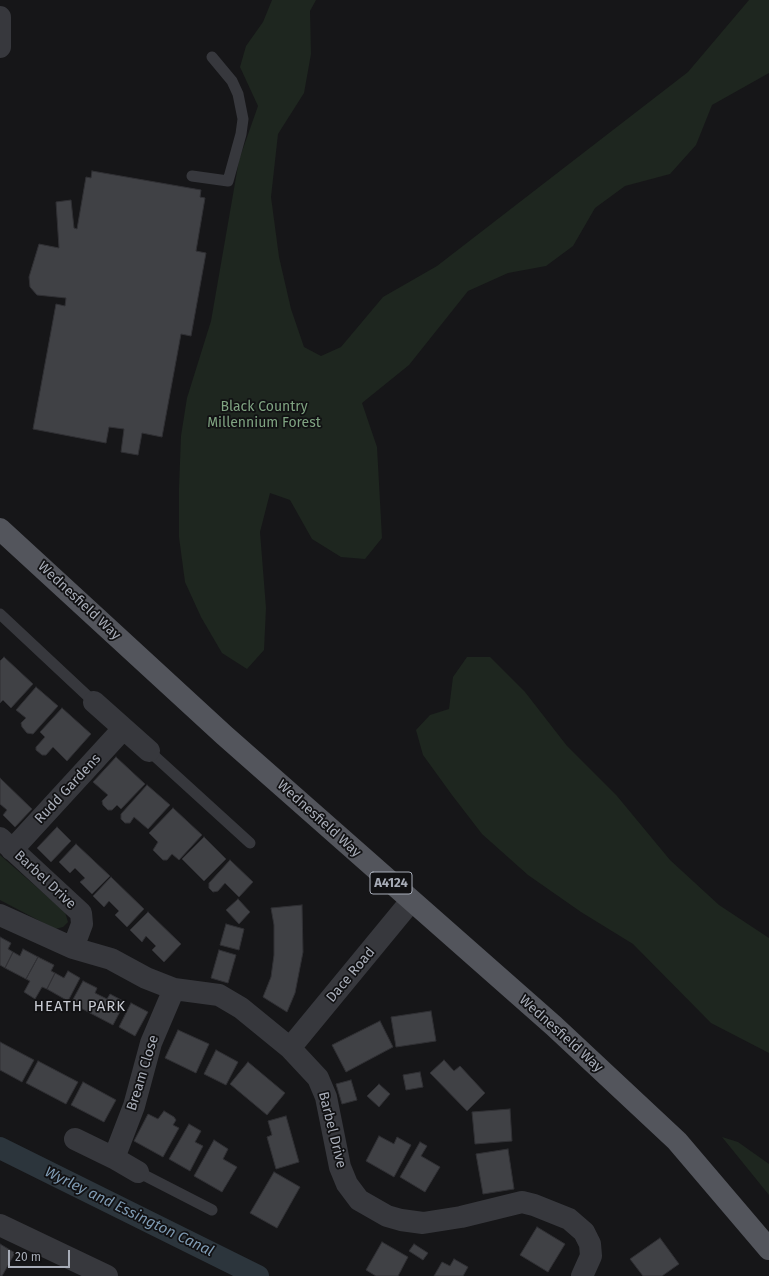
<!DOCTYPE html>
<style>
body{margin:0}
#map{position:relative;width:769px;height:1276px;overflow:hidden;background:#161618;font-family:"Fira Sans",sans-serif}
canvas{display:block}
.scale{position:absolute;left:8px;top:1250px;width:62px;height:18px;box-sizing:border-box;border:2px solid #a8adb8;border-top:0;padding-left:5px;font-size:12px;line-height:14px;white-space:nowrap;color:#a8adb8;-webkit-text-stroke:3px #111113;paint-order:stroke}
</style>
<div id="map">
<canvas width="769" height="1276"></canvas>
<div class="scale">20 m</div>
</div>
<script>
const c = document.querySelector('canvas').getContext('2d');
c.lineJoin = 'round';
function fillPath(path, color) {
  c.fillStyle = color;
  c.fill(path, 'evenodd');
}
function toPath(rows) {
  const path = new Path2D();
  for (const r of rows) {
    path.moveTo(r[0], r[1]);
    for (let i = 2; i < r.length; i += 2) path.lineTo(r[i], r[i + 1]);
  }
  return path;
}
function stroke(path, color, width, dash) {
  c.strokeStyle = color;
  c.lineWidth = width;
  c.lineCap = dash ? 'butt' : 'round';
  c.setLineDash(dash || []);
  c.stroke(path);
}
function write(font, color, halo, rows, align = 'center') {
  c.font = font + ' "Fira Sans",sans-serif';
  c.lineWidth = 3.5;
  c.setLineDash([]);
  c.textBaseline = 'middle';
  c.strokeStyle = halo;
  c.fillStyle = color;
  for (const [text, x, y, turn = 0] of rows) {
    c.save();
    c.translate(x, y);
    c.rotate((+turn || 0) * Math.PI / 180);
    c.textAlign = isNaN(turn) ? turn : align;
    if (halo) c.strokeText(text, 0, 0);
    c.fillText(text, 0, 0);
    c.restore();
  }
}
fillPath(toPath([
 [272,0,316,0,310,11,311,54,304,93,278,134,271,197,279,257,291,309,304,347,321,356,341,347,383,297,437,266,688,72,749,0,769,0,769,73,712,105,696,145,670,174,625,186,595,208,573,246,546,266,508,273,468,291,409,365,362,403,377,447,382,538,365,559,341,557,312,539,290,500,270,493,260,532,266,608,264,650,247,669,222,653,201,617,185,582,179,537,179,488,181,436,187,398,211,321,239,160,258,106,240,67,246,46,263,22],
 [467,657,490,657,525,692,567,746,617,796,670,860,719,905,769,938,769,1053,711,1023,633,944,581,912,528,875,482,834,452,795,423,755,416,730,430,715,449,709,453,677],
 [0,855,65,912,68,922,63,927,55,929,0,900],
 [722,1137,738,1142,769,1164,769,1195]
]), '#1e261f');
stroke(toPath([
 [0,1148,258,1276]
]), '#2c353c', 22);
const building = toPath([
 [92,171,201,190,200,197,205,198,196,251,206,253,191,336,181,334,162,437,142,433,138,455,121,452,124,429,109,427,106,443,33,429,56,304,65,306,66,298,37,295,30,287,29,277,39,244,59,248,56,202,71,200,74,228,77,229,86,177,91,178,92,171],
 [4,657,33,684,11,708,3,700,0,703,0,661,4,657],
 [36,687,58,706,33,734,27,733,22,727,21,723,26,718,16,710,36,687],
 [62,708,91,734,67,761,53,747,46,755,42,755,36,750,36,747,45,737,40,732,62,708],
 [116,757,145,784,121,809,117,805,112,810,108,810,103,805,102,801,108,795,93,782,116,757],
 [0,778,32,809,15,827,3,815,7,810,0,804,0,778],
 [147,785,170,805,148,829,134,817,130,823,125,823,121,819,121,814,147,785],
 [173,808,202,835,179,860,172,854,167,860,163,860,153,850,158,842,149,833,173,808],
 [57,827,71,841,51,862,37,848,57,827],
 [204,837,226,859,204,881,182,859,204,837],
 [76,844,110,876,92,894,80,882,85,878,75,868,70,873,59,862,76,844],
 [230,860,253,882,239,897,225,883,218,891,213,892,209,888,209,883,230,860],
 [111,877,144,909,127,927,115,915,119,911,109,901,104,907,93,896,111,877],
 [238,899,250,912,239,924,226,910,238,899],
 [302,905,303,952,295,993,287,1012,263,997,271,977,274,955,274,925,271,908,302,905],
 [148,912,181,944,164,962,152,950,156,946,146,936,142,942,130,930,148,912],
 [226,924,244,929,239,950,220,945,226,924],
 [0,937,11,943,8,949,13,952,5,968,0,965,0,937],
 [23,949,38,957,26,979,5,968,13,952,20,956,23,949],
 [219,950,236,955,228,983,211,978,219,950],
 [38,957,54,965,51,971,55,973,47,989,42,987,35,999,24,992,30,981,26,979,38,957],
 [68,971,80,978,68,1001,47,989,55,973,64,978,68,971],
 [83,981,97,988,95,993,107,999,110,994,125,1002,113,1025,71,1003,83,981],
 [131,1003,148,1012,135,1036,119,1027,131,1003],
 [431,1011,436,1041,396,1047,391,1017,431,1011],
 [380,1021,393,1047,346,1072,332,1045,380,1021],
 [178,1030,209,1044,196,1073,165,1058,178,1030],
 [0,1042,34,1060,22,1082,0,1070,0,1042],
 [216,1050,238,1062,226,1085,204,1074,216,1050],
 [444,1060,454,1071,460,1066,485,1093,467,1111,430,1073,444,1060],
 [38,1061,78,1082,66,1104,26,1083,38,1061],
 [248,1062,285,1093,267,1115,230,1084,248,1062],
 [420,1072,423,1087,406,1090,403,1075,420,1072],
 [351,1080,357,1100,342,1104,336,1084,351,1080],
 [83,1082,116,1100,104,1122,71,1105,83,1082],
 [379,1084,390,1094,379,1107,367,1096,379,1084],
 [510,1109,512,1141,475,1144,472,1112,510,1109],
 [164,1111,174,1117,176,1120,173,1125,179,1128,163,1157,134,1141,148,1114,158,1119,164,1111],
 [286,1116,299,1162,276,1169,267,1137,272,1135,268,1121,286,1116],
 [189,1124,201,1131,195,1142,203,1146,190,1171,169,1159,189,1124],
 [379,1136,394,1144,397,1137,411,1145,394,1177,366,1161,379,1136],
 [214,1140,228,1149,223,1159,237,1167,222,1192,194,1176,214,1140],
 [420,1142,427,1146,421,1156,440,1167,425,1192,400,1177,420,1142],
 [508,1149,514,1189,483,1194,476,1154,508,1149],
 [274,1172,300,1187,277,1228,250,1213,274,1172],
 [537,1227,565,1244,548,1272,520,1255,537,1227],
 [660,1238,679,1264,662,1276,643,1276,630,1259,660,1238],
 [382,1242,408,1257,398,1276,376,1276,366,1270,382,1242],
 [0,1244,15,1253,2,1276,0,1276,0,1244],
 [414,1244,428,1253,423,1260,409,1251,414,1244],
 [454,1259,468,1267,463,1276,434,1276,442,1262,450,1266,454,1259]
]);
fillPath(building, '#404145');
stroke(building, '#303034', 1);
stroke(toPath([
 [192,176,228,181,241,134,243,119,238,94,232,81,212,57],
 [0,614,94,702],
 [149,751,250,843],
 [138,1172,212,1210]
]), '#37383d', 11);
stroke(toPath([
 [0,17,0,47],
 [94,702,149,751],
 [0,838,81,913,82,924,73,948],
 [12,850,123,729],
 [0,915,73,948,111,959,146,978,174,989,219,995,241,1008,290,1048,318,1078,326,1097,340,1167,347,1184,359,1200,387,1216,401,1220,423,1223,461,1217,522,1202,534,1205,569,1219,584,1232,590,1244,591,1256,582,1276],
 [290,1048,411,901],
 [75,1139,114,1158,138,1172],
 [114,1158,134,1106,151,1043,174,989],
 [0,1225,107,1276]
]), '#37383d', 22);
stroke(toPath([
 [0,529,224,735,554,1026,677,1141,769,1249]
]), '#53555c', 22);
for (const [x, y, w] of [
 [391,883,42]
]) {
  const box = new Path2D();
  box.roundRect(x - w / 2, y - 11, w, 22, 3);
  c.fillStyle = '#111113';
  c.fill(box);
  stroke(box, '#a8adb8', 1);
}
write('bold 13px', '#a8adb8', null, [
 ["A4124",391,883]
]);
write('14px', '#7fa381', '#111113', [
 ["Black Country",264,407],
 ["Millennium Forest",264,423]
]);
write('14px', '#a8adb8', '#111113', [
 ["Wednesfield Way",79,601,43],
 ["Rudd Gardens",68,789,-47],
 ["Wednesfield Way",319,819,42],
 ["Barbel Drive",45,880,43],
 ["Dace Road",351,975,-50],
 ["Wednesfield Way",561,1034,42],
 ["Bream Close",143,1073,-73],
 ["Barbel Drive",332,1130,76]
]);
c.letterSpacing = '1px';
write('15px', '#c9ccd4', '#111113', [
 ["HEATH PARK",80,1007]
]);
c.letterSpacing = '0px';
write('italic 15px', '#7f9bb3', '#111113', [
 ["Wyrley and Essington Canal",129,1212,26]
]);
</script>
